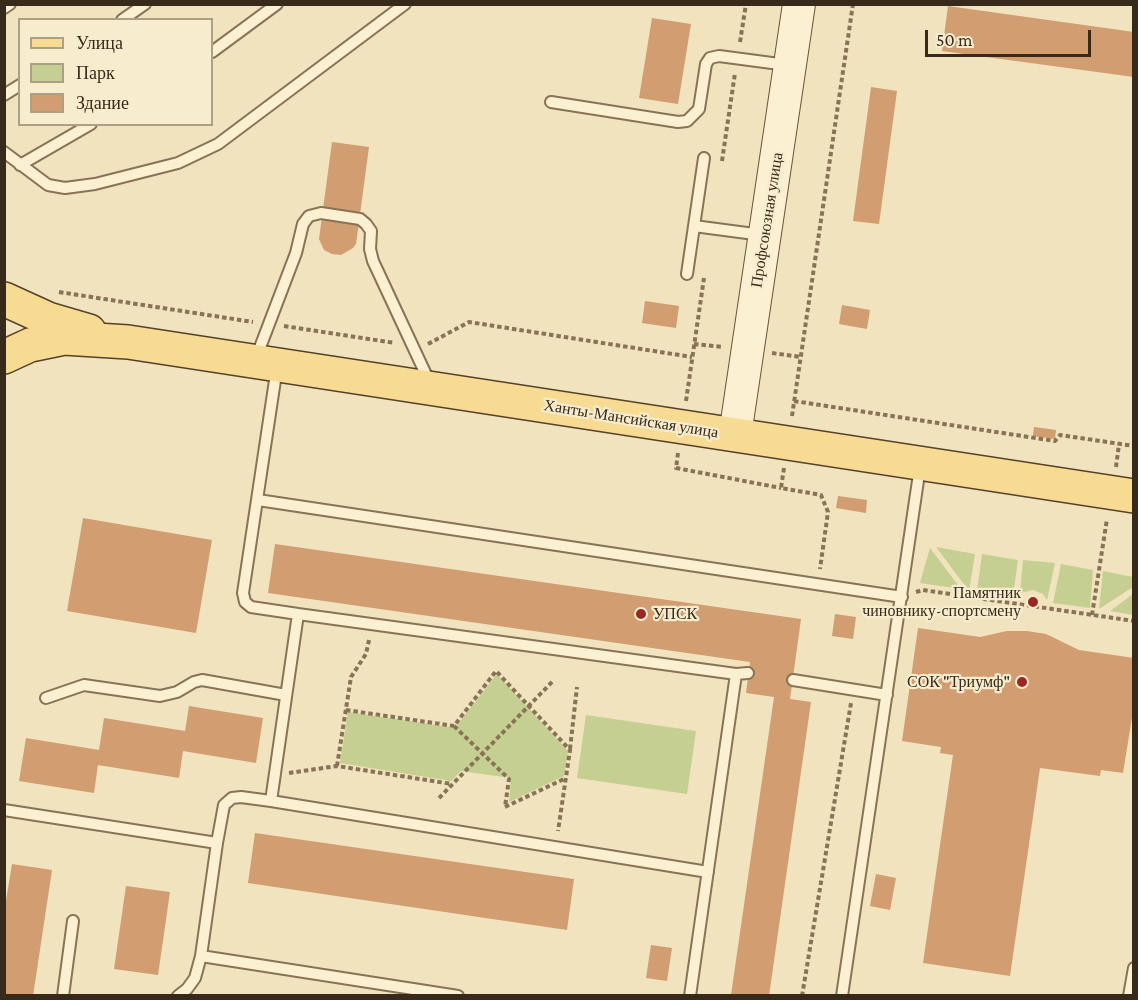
<!DOCTYPE html>
<meta charset="utf-8">
<style>
body{margin:0}
#map{position:relative;width:1138px;height:1000px;overflow:hidden;background:#f0e3be;font-family:"Crimson Pro",serif}
canvas{display:block}
.frame{position:absolute;inset:0;border:6px solid #382a1b;pointer-events:none}
.legend{position:absolute;left:18px;top:18px;width:195px;height:108px;box-sizing:border-box;background:#f7edce;border:2px solid #ab9f86;margin:0;padding:8px 10px;list-style:none;font-size:18px;color:#382a1b}
.legend li{display:flex;align-items:center;gap:12px;height:30px}
.legend b{width:30px;border:2px solid #ab9f86}
.scale{position:absolute;left:925px;top:30px;width:166px;height:27px;box-sizing:border-box;border:3px solid #382a1b;border-top:0;padding-left:8px;font-size:18px;line-height:21px;white-space:nowrap;color:#382a1b;-webkit-text-stroke:4px #f7edce;paint-order:stroke}
</style>
<div id="map">
<canvas width="1138" height="1000"></canvas>
<div class="frame"></div>
<ul class="legend">
<li><b style="height:8px;background:#f7db92"></b>Улица</li>
<li><b style="height:16px;background:#c5cf91"></b>Парк</li>
<li><b style="height:16px;background:#d19d71"></b>Здание</li>
</ul>
<div class="scale">50 m</div>
</div>
<script>
const c = document.querySelector('canvas').getContext('2d');
c.lineJoin = 'round';
function fillPath(path, color) {
  c.fillStyle = color;
  c.fill(path, 'evenodd');
}
function toPath(rows) {
  const path = new Path2D();
  for (const r of rows) {
    path.moveTo(r[0], r[1]);
    for (let i = 2; i < r.length; i += 2) path.lineTo(r[i], r[i + 1]);
  }
  return path;
}
function stroke(path, color, width, dash) {
  c.strokeStyle = color;
  c.lineWidth = width;
  c.lineCap = dash ? 'butt' : 'round';
  c.setLineDash(dash || []);
  c.stroke(path);
}
function write(font, color, halo, rows, align = 'center') {
  c.font = font + ' "Crimson Pro",serif';
  c.lineWidth = 4.5;
  c.setLineDash([]);
  c.textBaseline = 'middle';
  c.strokeStyle = halo;
  c.fillStyle = color;
  for (const [text, x, y, turn = 0] of rows) {
    c.save();
    c.translate(x, y);
    c.rotate((+turn || 0) * Math.PI / 180);
    c.textAlign = isNaN(turn) ? turn : align;
    if (halo) c.strokeText(text, 0, 0);
    c.fillText(text, 0, 0);
    c.restore();
  }
}
fillPath(toPath([
 [936,547,975,554,969,591],
 [930,548,961,589,920,583],
 [982,554,1018,560,1013,595,977,591],
 [1023,560,1055,563,1047,600,1043,594,1033,590,1020,593],
 [1061,564,1093,570,1090,608,1053,603],
 [1103,571,1133,577,1133,587,1099,609],
 [1133,594,1133,615,1110,611],
 [497,674,568,751,564,776,509,802,511,778,461,771,451,781,340,763,348,712,455,728],
 [586,715,696,731,687,794,577,778]
]), '#c5cf91');
fillPath(toPath([
 [948,6,1134,32,1134,77,942,51],
 [652,18,691,24,678,104,639,98],
 [871,87,897,91,879,224,853,221],
 [332,142,369,147,356,244,353,248,341,255,332,254,324,250,319,239],
 [645,301,679,306,676,328,642,323],
 [842,305,870,310,867,329,839,324],
 [1034,427,1056,430,1055,439,1033,436],
 [838,496,867,500,866,513,836,508],
 [83,518,212,540,196,633,67,611],
 [275,544,801,619,790,699,811,702,769,996,731,995,774,697,746,693,750,662,268,593],
 [835,614,856,617,853,639,832,636],
 [918,628,980,637,1007,631,1027,631,1046,634,1079,650,1134,658,1134,705,1123,773,1101,770,1100,776,1040,768,1010,976,923,963,953,755,940,753,941,747,902,741],
 [189,706,263,718,256,763,183,751,179,778,98,765,94,793,19,781,26,738,99,750,104,718,185,731],
 [255,833,574,879,567,930,248,883],
 [12,864,52,870,33,996,4,996,4,913],
 [876,874,896,878,890,910,870,906],
 [126,886,170,892,158,975,114,969],
 [651,945,672,948,667,981,646,978]
]), '#d19d71');
const lane = toPath([
 [4,8,10,4],
 [122,20,145,4],
 [212,52,277,4],
 [4,95,20,85],
 [551,102,678,122,687,121,699,109,706,64,710,58,719,56,787,65],
 [4,152,48,185,65,188,95,184,178,163,218,144,405,4],
 [20,165,91,124],
 [694,226,762,235],
 [687,274,704,158],
 [256,358,296,253,303,224,309,216,321,213,360,219,366,224,371,231,370,249,373,261,429,381],
 [258,500,902,597],
 [298,614,736,674,748,673],
 [793,680,887,695],
 [46,698,84,685,160,696,177,692,194,682,202,680,286,695],
 [271,801,708,872],
 [4,810,217,843,224,805,232,798,241,797,271,801,298,614,251,607,245,602,243,593,277,367],
 [201,956,458,996],
 [63,996,73,921],
 [178,996,187,989,195,978,201,956,217,843],
 [690,996,736,674],
 [842,996,920,467],
 [1129,996,1134,968]
]);
const secondary = toPath([
 [735,435,799,4]
]);
const primary = toPath([
 [4,299,48,319,89,331],
 [4,357,30,345,64,338,128,342,1134,496]
]);
stroke(lane, '#897356', 14);
stroke(secondary, '#6b5439', 34);
stroke(primary, '#56412a', 36);
stroke(toPath([
 [740,42,746,4],
 [722,161,735,73],
 [59,292,253,322],
 [284,326,395,343],
 [428,344,469,322,692,357],
 [694,344,723,347],
 [772,353,801,357],
 [686,401,704,278],
 [794,401,1055,441,1060,435,1134,446],
 [792,416,853,4],
 [678,453,676,468,781,488],
 [1116,467,1119,444],
 [784,468,781,488,821,495,828,512,820,569],
 [916,592,923,590,1134,621],
 [1092,615,1107,519],
 [346,710,454,726,496,671,570,750,558,831],
 [454,726,509,779,505,807],
 [570,749,577,687],
 [337,766,351,677,366,654,369,640],
 [289,773,337,766,452,784],
 [439,798,553,681],
 [505,807,566,778],
 [802,996,851,703]
]), '#897356', 4, [4.5, 3]);
stroke(lane, '#fbf0d1', 10);
stroke(secondary, '#fbf0d1', 32);
stroke(primary, '#f7db92', 33);
for (const [x, y, r, color] of [
 [1033,602,6,"#9c2622"],
 [641,614,6,"#9c2622"],
 [1022,682,6,"#9c2622"]
]) {
  const dot = new Path2D();
  dot.arc(x, y, r, 0, 2 * Math.PI);
  c.fillStyle = color;
  c.fill(dot);
  stroke(dot, '#f7edce', 2);
}
write('16px', '#382a1b', '#f7edce', [
 ["Профсоюзная улица",767,220,-81],
 ["Ханты-Мансийская улица",631,419,9]
]);
write('16px', '#382a1b', '#f7edce', [
 ["Памятник",1021,593],
 ["чиновнику-спортсмену",1021,611],
 ["УПСК",653,614,"left"],
 ["СОК \"Триумф\"",1010,682]
], 'right');
</script>
